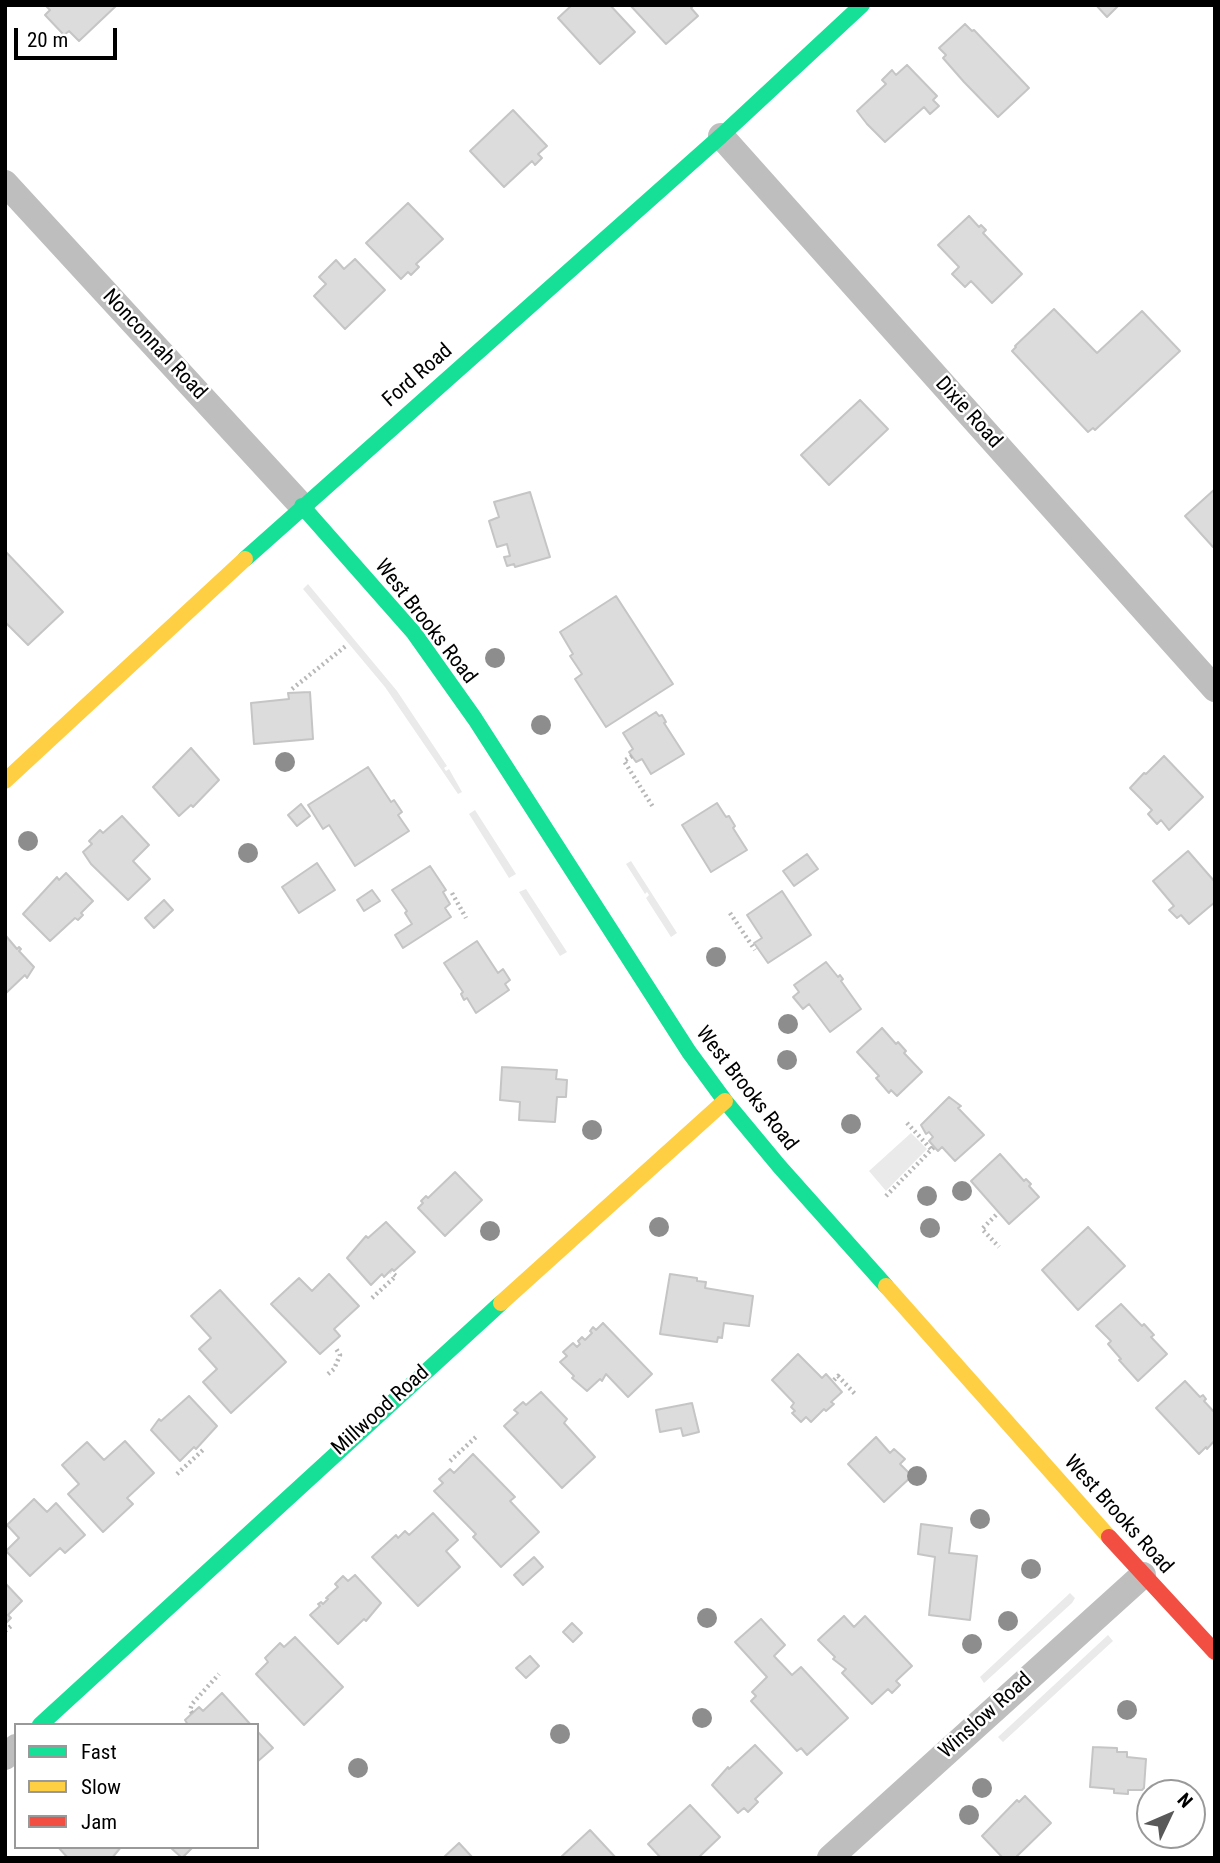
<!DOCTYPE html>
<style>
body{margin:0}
#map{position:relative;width:1220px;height:1863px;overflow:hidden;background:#fff;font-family:"Roboto Condensed",sans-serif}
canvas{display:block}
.frame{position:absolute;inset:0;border:7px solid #000;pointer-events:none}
.legend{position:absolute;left:14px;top:1723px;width:245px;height:126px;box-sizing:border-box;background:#fff;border:2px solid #999;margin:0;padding:9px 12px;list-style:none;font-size:21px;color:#000}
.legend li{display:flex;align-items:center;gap:14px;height:35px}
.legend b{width:35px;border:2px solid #999}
.north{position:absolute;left:1136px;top:1779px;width:70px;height:70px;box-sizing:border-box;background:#fff;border:2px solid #999;border-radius:50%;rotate:46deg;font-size:19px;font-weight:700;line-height:28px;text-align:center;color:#000}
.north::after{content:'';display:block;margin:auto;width:24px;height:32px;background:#595959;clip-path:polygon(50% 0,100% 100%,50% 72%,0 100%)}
.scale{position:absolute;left:14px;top:28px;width:103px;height:32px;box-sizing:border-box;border:4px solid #000;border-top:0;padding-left:9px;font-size:21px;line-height:24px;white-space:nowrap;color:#000;-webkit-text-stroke:5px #fff;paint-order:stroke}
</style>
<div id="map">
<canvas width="1220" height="1863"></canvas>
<div class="frame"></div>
<ul class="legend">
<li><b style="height:9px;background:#16e098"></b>Fast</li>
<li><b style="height:9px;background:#ffcf43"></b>Slow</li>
<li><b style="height:9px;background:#f24e42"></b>Jam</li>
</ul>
<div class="north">N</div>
<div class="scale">20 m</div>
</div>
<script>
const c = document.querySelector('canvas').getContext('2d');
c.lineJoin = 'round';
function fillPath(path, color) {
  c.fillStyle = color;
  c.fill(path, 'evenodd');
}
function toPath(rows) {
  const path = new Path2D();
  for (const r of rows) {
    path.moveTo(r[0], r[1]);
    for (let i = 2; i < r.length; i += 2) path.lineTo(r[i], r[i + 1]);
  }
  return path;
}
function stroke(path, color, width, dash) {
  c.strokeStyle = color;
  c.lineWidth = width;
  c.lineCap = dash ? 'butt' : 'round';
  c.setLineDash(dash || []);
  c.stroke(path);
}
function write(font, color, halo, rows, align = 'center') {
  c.font = font + ' "Roboto Condensed",sans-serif';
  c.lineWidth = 5;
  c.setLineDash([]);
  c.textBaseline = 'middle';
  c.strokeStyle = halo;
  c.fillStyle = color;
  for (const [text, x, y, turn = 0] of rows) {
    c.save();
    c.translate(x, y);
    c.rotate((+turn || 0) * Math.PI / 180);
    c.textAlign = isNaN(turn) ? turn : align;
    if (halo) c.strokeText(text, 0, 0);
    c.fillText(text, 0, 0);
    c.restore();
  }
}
fillPath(toPath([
 [308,584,397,691,447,766,444,768,446,771,449,769,462,792,458,794,385,687,303,589],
 [475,810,516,874,509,878,469,814],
 [631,861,677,933,671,937,646,898,649,895,647,892,645,894,626,864],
 [526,889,567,952,560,956,519,892],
 [911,1133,927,1149,886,1191,869,1171],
 [1070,1593,1075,1598,1072,1603,984,1683,980,1677],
 [1108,1635,1113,1641,1003,1742,998,1737]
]), '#eaeaea');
const building = toPath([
 [45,5,117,5,79,41,69,31,64,35,45,15,50,10,45,5],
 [572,5,610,5,635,32,600,64,558,18,572,5],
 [630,5,694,5,691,8,698,16,666,44,630,5],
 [1096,5,1119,5,1107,17,1096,5],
 [965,24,972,31,974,30,1029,88,998,117,964,82,943,58,946,55,939,48,965,24],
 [907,65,937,96,933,100,939,106,930,114,924,107,885,142,867,124,857,111,886,84,882,80,892,70,896,75,907,65],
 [513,110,547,146,538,154,542,158,535,165,532,161,504,187,470,151,513,110],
 [408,203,443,239,416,264,419,267,411,275,408,272,401,279,366,243,408,203],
 [969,216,979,227,981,225,986,230,983,233,1022,274,992,303,971,281,965,287,952,274,959,267,938,245,969,216],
 [355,259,385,290,345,329,314,296,326,284,319,277,336,260,344,269,355,259],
 [1054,309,1097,353,1142,311,1180,351,1095,430,1093,428,1088,432,1012,351,1016,347,1015,346,1054,309],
 [860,400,888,429,829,485,801,455,860,400],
 [1215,489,1215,545,1213,547,1185,516,1215,489],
 [530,492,550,557,515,567,514,564,507,566,504,557,510,556,507,544,497,547,489,521,499,517,494,502,530,492],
 [5,551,63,612,28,645,5,622,5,551],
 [616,596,673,684,606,727,575,679,582,674,570,656,573,654,560,632,616,596],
 [310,692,313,739,254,744,251,703,289,699,288,693,310,692],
 [656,712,659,716,662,715,666,722,664,723,684,754,651,774,642,759,636,762,629,752,633,749,623,733,656,712],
 [191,748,219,780,193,807,191,805,179,816,153,787,191,748],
 [1164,756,1203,797,1169,830,1161,820,1157,824,1148,814,1152,810,1130,788,1144,773,1146,774,1164,756],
 [368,767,391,802,394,800,402,812,398,815,409,831,355,866,329,825,323,829,308,805,368,767],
 [717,803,726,817,729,816,735,826,733,828,747,850,711,872,682,825,717,803],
 [301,804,310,816,297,826,288,815,301,804],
 [122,816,149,845,133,861,150,879,128,900,91,864,83,852,92,844,89,841,100,830,103,833,122,816],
 [1188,851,1215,882,1215,902,1189,924,1181,915,1177,918,1169,910,1174,906,1153,881,1188,851],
 [807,854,818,869,794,886,783,871,807,854],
 [317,863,335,890,299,913,282,887,317,863],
 [430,866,446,890,443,892,450,904,445,908,451,917,403,948,395,935,412,924,405,913,407,911,392,890,430,866],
 [66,873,93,901,81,913,83,915,78,920,75,918,50,941,23,914,57,877,59,880,66,873],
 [372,890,380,901,364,911,357,900,372,890],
 [782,891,811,935,768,963,754,943,762,938,747,915,782,891],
 [164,900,173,910,154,928,145,918,164,900],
 [6,936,17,949,19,947,21,949,19,951,34,967,27,978,25,975,5,994,6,936],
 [477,941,498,973,503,969,510,980,505,984,509,990,476,1013,467,998,464,1000,461,994,463,992,444,963,477,941],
 [826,962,838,977,840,975,843,979,841,981,861,1009,830,1032,809,1004,803,1009,793,997,799,992,794,985,826,962],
 [882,1028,896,1044,898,1042,906,1051,904,1053,922,1072,897,1096,891,1090,889,1093,876,1078,879,1076,857,1052,882,1028],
 [502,1067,557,1070,556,1079,567,1080,566,1097,557,1097,555,1122,519,1120,520,1102,500,1100,502,1067],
 [949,1097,961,1106,958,1108,984,1135,955,1161,942,1147,938,1151,929,1141,933,1137,929,1132,926,1134,921,1125,949,1097],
 [1000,1154,1024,1181,1026,1179,1031,1184,1029,1186,1039,1197,1009,1224,971,1181,1000,1154],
 [455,1172,482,1200,445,1236,418,1208,423,1203,421,1201,426,1196,428,1198,455,1172],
 [386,1222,415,1252,394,1271,392,1269,384,1277,382,1274,371,1285,347,1258,366,1236,368,1238,386,1222],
 [1088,1227,1125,1266,1078,1310,1042,1270,1088,1227],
 [329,1274,359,1306,334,1329,340,1336,320,1354,271,1304,299,1278,312,1291,329,1274],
 [670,1274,697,1278,697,1281,706,1282,705,1288,753,1296,749,1326,724,1323,722,1338,718,1337,717,1342,660,1334,670,1274],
 [220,1290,286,1362,231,1413,203,1382,217,1369,199,1349,211,1338,191,1316,220,1290],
 [1121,1304,1142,1326,1144,1324,1154,1335,1151,1337,1167,1354,1138,1381,1119,1360,1121,1359,1108,1344,1111,1341,1096,1326,1121,1304],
 [603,1323,652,1374,628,1397,606,1374,602,1381,600,1379,587,1391,572,1378,574,1376,560,1362,567,1356,563,1352,573,1343,577,1347,580,1344,578,1341,582,1337,585,1340,592,1333,590,1331,593,1327,596,1330,603,1323],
 [798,1354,822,1378,826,1374,842,1392,831,1402,834,1404,826,1411,824,1409,811,1422,806,1417,801,1422,792,1413,795,1411,791,1407,794,1403,772,1380,798,1354],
 [1185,1381,1200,1397,1203,1395,1206,1399,1204,1401,1215,1413,1215,1440,1207,1449,1206,1447,1199,1454,1156,1408,1185,1381],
 [541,1392,567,1419,564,1423,595,1457,562,1488,504,1426,518,1413,514,1410,523,1402,526,1405,541,1392],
 [189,1396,217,1426,196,1449,194,1447,180,1461,151,1430,159,1419,161,1421,189,1396],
 [692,1403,699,1432,683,1436,681,1428,660,1432,656,1410,692,1403],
 [876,1437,890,1453,894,1449,905,1459,900,1464,912,1476,884,1502,848,1464,876,1437],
 [125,1441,154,1473,127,1498,133,1504,103,1532,68,1494,79,1484,62,1465,87,1442,104,1460,125,1441],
 [473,1454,515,1497,510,1501,539,1532,501,1567,473,1537,476,1534,434,1491,443,1483,439,1479,450,1469,454,1473,473,1454],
 [34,1499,47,1512,56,1503,85,1535,65,1553,60,1548,30,1576,6,1551,19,1538,7,1525,34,1499],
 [433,1513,458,1540,446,1551,460,1567,418,1606,372,1557,396,1535,398,1538,405,1531,409,1535,433,1513],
 [921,1524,952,1528,949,1553,977,1556,970,1620,929,1615,935,1557,918,1554,921,1524],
 [534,1557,543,1567,523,1585,514,1575,534,1557],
 [355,1575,381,1603,366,1621,364,1619,338,1644,310,1615,320,1606,318,1604,321,1602,323,1604,328,1599,326,1598,338,1587,335,1584,343,1576,348,1581,355,1575],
 [5,1583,22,1601,8,1615,11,1618,5,1624,5,1583],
 [844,1616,854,1627,865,1616,912,1666,896,1681,900,1685,892,1693,888,1689,872,1704,842,1673,846,1669,833,1659,835,1657,818,1640,844,1616],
 [761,1619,785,1645,774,1656,792,1675,801,1667,848,1718,807,1755,801,1748,797,1751,751,1701,756,1696,752,1692,767,1677,735,1642,761,1619],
 [572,1623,582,1633,573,1642,563,1632,572,1623],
 [295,1637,343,1687,304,1725,256,1674,268,1662,265,1658,280,1643,284,1647,295,1637],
 [530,1656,539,1666,526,1678,516,1668,530,1656],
 [222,1693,251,1725,188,1725,185,1720,199,1707,203,1711,222,1693],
 [257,1731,273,1748,257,1762,257,1731],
 [755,1745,782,1773,755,1799,758,1802,748,1812,744,1808,738,1813,712,1785,728,1767,729,1769,755,1745],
 [1093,1747,1117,1748,1117,1752,1127,1752,1127,1757,1146,1759,1144,1788,1142,1790,1128,1790,1128,1794,1114,1793,1114,1789,1090,1787,1093,1747],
 [1025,1796,1051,1823,1015,1858,1003,1858,982,1836,1017,1800,1019,1802,1025,1796],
 [690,1805,720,1837,698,1858,661,1858,648,1844,690,1805],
 [590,1830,616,1858,560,1858,590,1830],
 [459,1843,473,1858,443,1858,459,1843],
 [58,1847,121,1847,112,1858,68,1858,58,1847],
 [170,1847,193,1847,182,1858,170,1847]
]);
fillPath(building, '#dcdcdc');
stroke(building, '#c5c5c5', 2);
stroke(toPath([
 [292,689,347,645],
 [632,756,624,761,653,807],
 [452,893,466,918],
 [730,913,755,950],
 [907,1123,931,1149],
 [886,1196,934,1147],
 [996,1215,982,1229,999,1247],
 [372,1298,396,1276,391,1272],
 [328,1374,334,1369,340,1355,335,1347],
 [834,1380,838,1376,855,1394],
 [450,1461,476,1437],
 [177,1474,204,1449],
 [5,1631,11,1626],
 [192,1713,190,1710,192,1704,219,1674]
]), '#b8b8b8', 4.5, [2, 3.5]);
stroke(toPath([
 [721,136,1215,689],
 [5,183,302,506],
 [5,1757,16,1747],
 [830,1858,1143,1575]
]), '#bebebe', 26);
stroke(toPath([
 [302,506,414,633,475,719,689,1052,725,1101,779,1166,886,1286],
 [245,559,721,136,862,5],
 [40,1725,501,1303]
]), '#16e098', 16);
stroke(toPath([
 [5,781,245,559],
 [886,1286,1109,1537],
 [501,1303,725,1101]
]), '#ffcf43', 16);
stroke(toPath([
 [1109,1537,1215,1652]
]), '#f24e42', 16);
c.fillStyle = '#8d8d8d';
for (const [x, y] of [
 [495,658],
 [541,725],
 [285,762],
 [28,841],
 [248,853],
 [716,957],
 [788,1024],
 [787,1060],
 [851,1124],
 [592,1130],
 [962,1191],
 [927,1196],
 [659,1227],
 [930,1228],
 [490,1231],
 [917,1476],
 [980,1519],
 [1031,1569],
 [707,1618],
 [1008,1621],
 [972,1644],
 [1127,1710],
 [702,1718],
 [560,1734],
 [358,1768],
 [982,1788],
 [969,1815]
]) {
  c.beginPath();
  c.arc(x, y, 10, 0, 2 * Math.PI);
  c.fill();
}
write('21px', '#000', '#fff', [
 ["Nonconnah Road",154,345,47],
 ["Ford Road",418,376,-41],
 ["Dixie Road",968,413,48],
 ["West Brooks Road",425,622,52],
 ["West Brooks Road",746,1089,52],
 ["Millwood Road",381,1411,-42],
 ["West Brooks Road",1118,1515,48],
 ["Winslow Road",986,1716,-42]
]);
</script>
